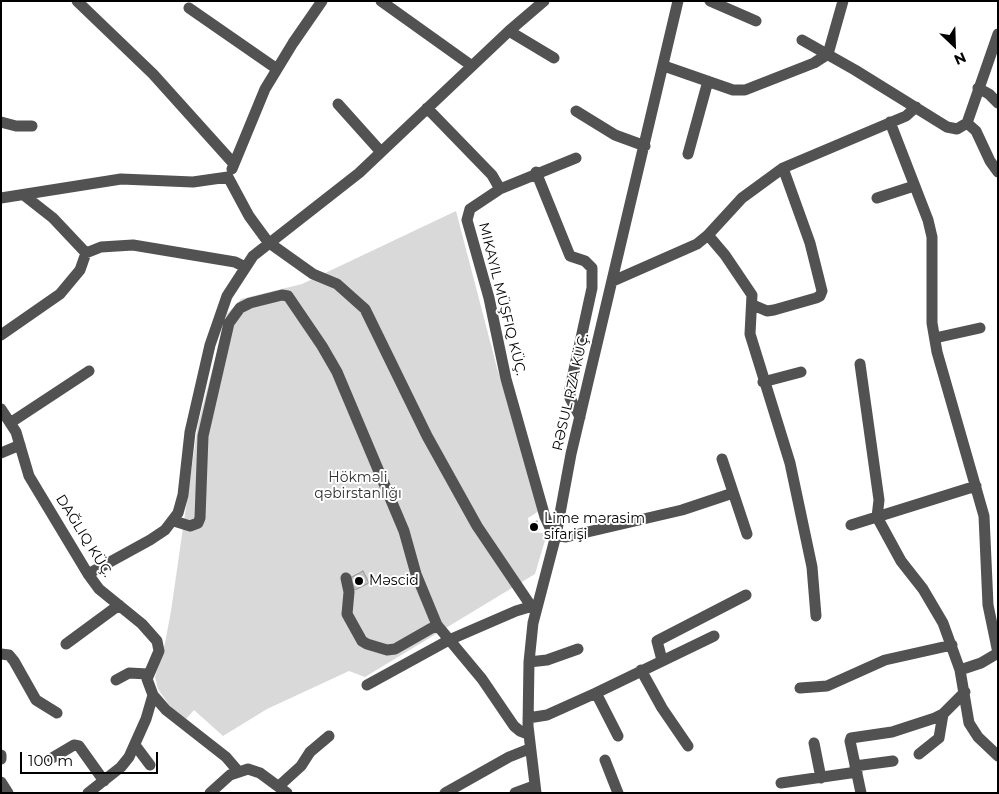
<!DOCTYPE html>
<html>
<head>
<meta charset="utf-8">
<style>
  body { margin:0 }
  #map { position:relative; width:999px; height:794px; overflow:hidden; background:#fff; font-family:Montserrat,sans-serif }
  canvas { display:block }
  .frame { position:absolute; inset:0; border:2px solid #000; pointer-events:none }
  .north { position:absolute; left:929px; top:20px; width:50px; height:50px; -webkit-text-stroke:4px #fff; paint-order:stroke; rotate:156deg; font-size:14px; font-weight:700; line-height:20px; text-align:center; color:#000 }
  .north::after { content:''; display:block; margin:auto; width:18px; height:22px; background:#000; clip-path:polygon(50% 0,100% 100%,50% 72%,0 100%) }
  .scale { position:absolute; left:20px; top:752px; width:138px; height:22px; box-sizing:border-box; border:2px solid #000; border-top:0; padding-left:6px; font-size:15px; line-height:18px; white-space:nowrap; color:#000; -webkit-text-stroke:4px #fff; paint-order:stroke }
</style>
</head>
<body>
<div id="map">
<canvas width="999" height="794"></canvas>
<div class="frame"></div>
<div class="north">N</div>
<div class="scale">100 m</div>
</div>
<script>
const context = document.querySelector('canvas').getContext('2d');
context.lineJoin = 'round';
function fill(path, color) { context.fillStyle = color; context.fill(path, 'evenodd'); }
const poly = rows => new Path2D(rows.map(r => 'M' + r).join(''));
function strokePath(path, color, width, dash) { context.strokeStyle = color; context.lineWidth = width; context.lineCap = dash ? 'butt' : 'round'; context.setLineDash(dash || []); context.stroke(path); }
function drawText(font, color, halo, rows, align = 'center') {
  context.font = font + ' Montserrat,sans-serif'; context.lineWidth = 4; context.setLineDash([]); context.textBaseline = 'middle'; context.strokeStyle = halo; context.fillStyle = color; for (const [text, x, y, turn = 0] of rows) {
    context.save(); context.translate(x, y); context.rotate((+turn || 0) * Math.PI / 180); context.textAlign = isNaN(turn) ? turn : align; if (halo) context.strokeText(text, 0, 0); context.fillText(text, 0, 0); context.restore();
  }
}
const green = poly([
  [456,211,497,368,539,511,528,518,530,532,544,533,546,537,535,574,365,677,349,671,267,709,223,736,194,710,186,719,172,709,158,689,155,677,165,643,171,611,198,424,227,314,241,299,302,284]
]);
const building = poly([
  [537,521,539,530,532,531,530,523,537,521],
  [363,571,369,583,355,590,350,578,363,571]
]);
const minor = poly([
  [77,1,153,74,234,164],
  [381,1,472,66],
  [710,1,756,21],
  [189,8,277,69],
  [509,31,554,58],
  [802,40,855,70,947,127,957,129,967,123,998,34],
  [664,66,733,90,745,90,814,63,828,54,843,1],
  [978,88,989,94,998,103],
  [338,104,381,152],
  [427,108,492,175,500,189,470,209,467,220,489,298,506,379,545,517,552,532,556,535,566,537,682,510,733,493],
  [576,111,615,135,645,146],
  [1,122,16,126,32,126],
  [890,122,928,220,932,237,932,323,937,352,984,516,988,605,998,653,981,663,960,670],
  [967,123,976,131,990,161,998,172],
  [688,154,708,81],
  [232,169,265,89,293,43,322,1],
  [536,172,570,256,585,261,592,268,592,288,570,388,570,398,580,417],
  [500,189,576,158],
  [25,196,53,218,86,253],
  [1,198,121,179,193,182,228,177,249,216,268,242,313,274,337,284,365,309,427,436,477,526,531,606],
  [877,198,914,186],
  [708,235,725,255,752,295,750,334,790,463,812,567,816,616],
  [613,281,697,244,708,235,742,198,783,168,906,116,916,107],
  [753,305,767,311,774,310,816,298,820,296,822,291,810,243,783,168],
  [1,335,60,294,80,270,86,253,101,247,133,245,235,262,245,267],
  [935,338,980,328],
  [860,364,879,500,877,517,901,561,923,589,943,623,960,670,969,723,978,737,998,756],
  [763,382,801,372],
  [1,409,16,432,29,476,88,574,99,589,142,624,157,641,159,651,147,679,153,695,166,710,226,757,238,771],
  [10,423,89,371],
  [1,453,20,445],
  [722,459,747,534],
  [174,521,190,526,198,523,200,518,203,436,229,323,240,308,250,303,282,295,288,296,322,346,337,372,404,531,416,574,437,625,482,679,514,726,520,731,528,734],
  [851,525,976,486],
  [88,574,150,540,165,530,178,513,183,495,190,432,210,345,227,296,253,256,359,173,509,31,544,1],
  [346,578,349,592,347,614,362,641,367,644,387,650,395,649,437,625],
  [66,644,119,605],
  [1,654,9,655,14,661,36,700,57,713],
  [662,660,657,641,746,595],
  [529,662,547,660,578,649],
  [641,670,662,708,688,746],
  [116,680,129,673,148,674],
  [367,685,449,640,516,611,536,605],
  [800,688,827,686,885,660,952,645],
  [596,693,618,736],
  [528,718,547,715,596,693,714,636],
  [814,743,821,778],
  [135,745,150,765],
  [919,754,939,738,943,714],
  [1,755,1,759],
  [52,758,74,745,79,746,104,781],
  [605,760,618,793],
  [855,766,893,761],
  [1,782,8,793],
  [781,783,857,772],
  [279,786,301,766,310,752,329,736],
  [88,793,121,767,129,757,146,719,153,695],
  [210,793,230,775,248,769,260,773,287,793],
  [445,793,509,757,529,749],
  [515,793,534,786],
  [536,793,528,726,529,662,533,623,556,535,571,454,678,1],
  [861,793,850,741,851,738,892,732,935,718,943,714,965,692]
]);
const markers = [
  [534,527,5,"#000"],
  [359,581,5,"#000"]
];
const streetNames = [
  ["MIKAYIL MÜŞFIQ KÜÇ.",502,299,76],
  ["RƏSUL RZA KÜÇ.",571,392,-77],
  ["DAĞLIQ KÜÇ.",84,536,58]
];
const parkNames = [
  ["Hökməli",358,478],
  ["qəbirstanlığı",358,494]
];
const poiNames = [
  ["Lime mərasim",544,519],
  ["sifarişi",544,535],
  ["Məscid",369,581]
];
fill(green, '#d9d9d9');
fill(building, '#c2c2c2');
strokePath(building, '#969696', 1);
strokePath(minor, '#525252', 11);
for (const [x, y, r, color] of markers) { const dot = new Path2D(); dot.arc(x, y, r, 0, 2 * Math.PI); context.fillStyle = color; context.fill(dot); strokePath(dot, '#fff', 2); }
drawText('14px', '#000', '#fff', streetNames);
drawText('14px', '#303030', '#fff', parkNames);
drawText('14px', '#000', '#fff', poiNames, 'left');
</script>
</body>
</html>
